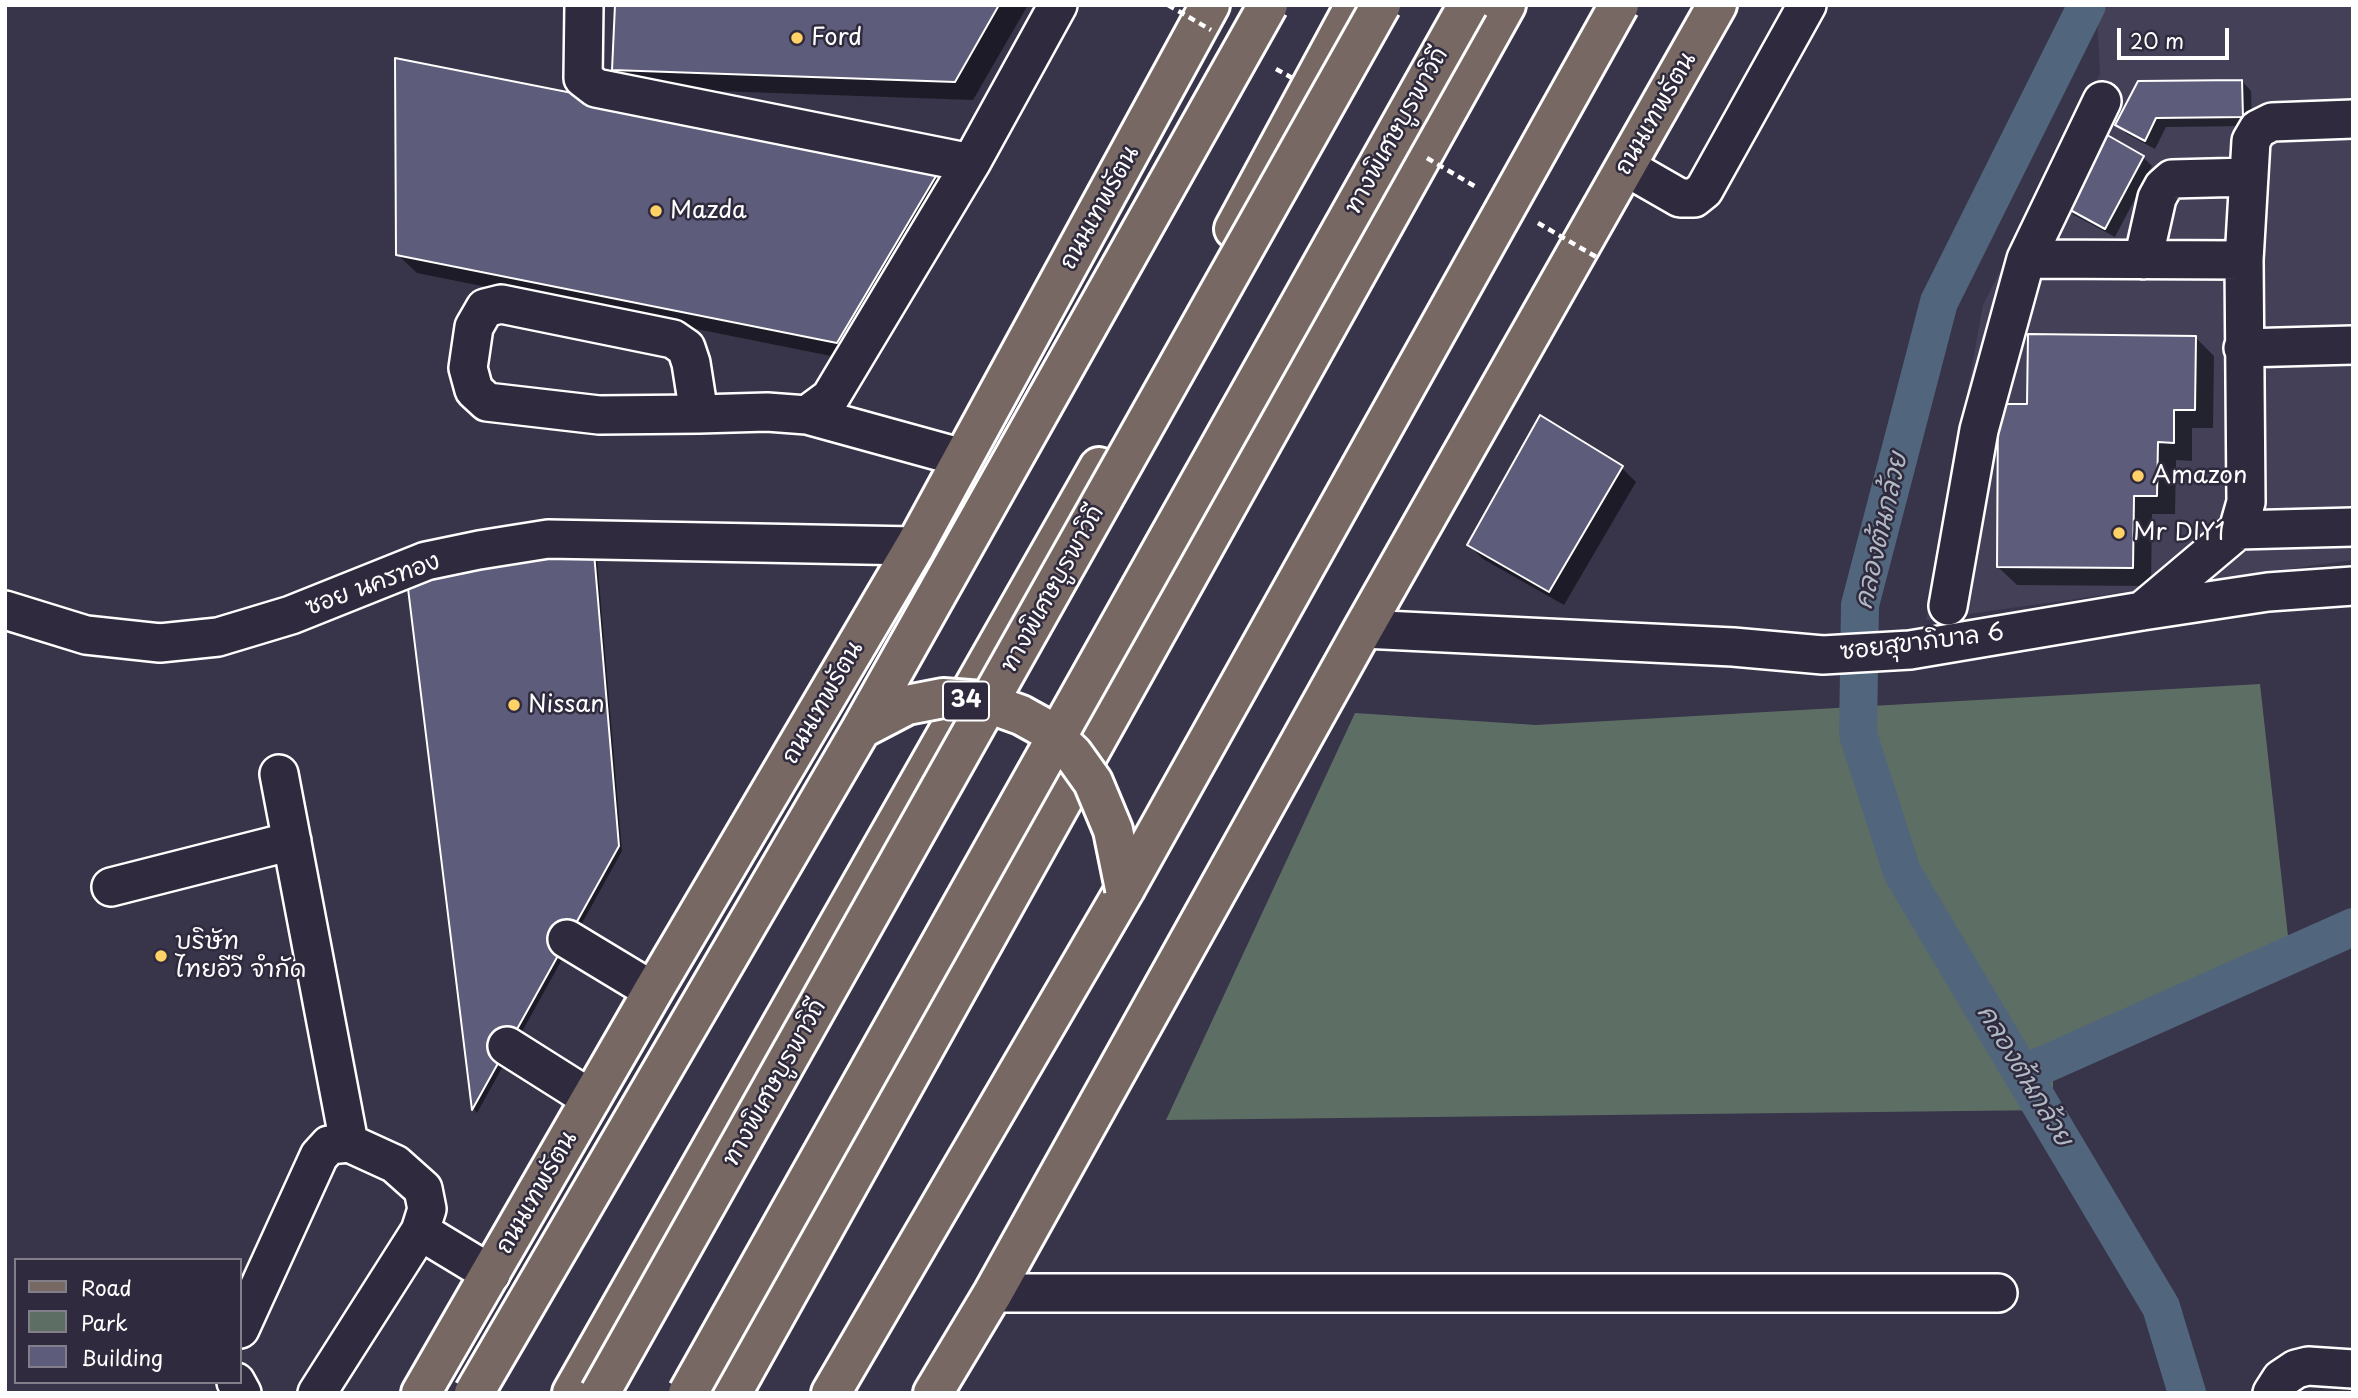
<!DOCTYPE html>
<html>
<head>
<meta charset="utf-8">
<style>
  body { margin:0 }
  #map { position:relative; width:2358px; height:1398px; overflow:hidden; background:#383449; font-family:"Playpen Sans",sans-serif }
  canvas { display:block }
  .frame { position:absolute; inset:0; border:7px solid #fff; pointer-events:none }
  .legend { position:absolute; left:14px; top:1258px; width:228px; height:126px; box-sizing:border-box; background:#2f2a3d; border:2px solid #827f8b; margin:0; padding:9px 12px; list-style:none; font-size:21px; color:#fff }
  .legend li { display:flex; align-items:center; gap:14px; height:35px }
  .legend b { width:35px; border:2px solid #827f8b }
  .scale { position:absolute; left:2117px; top:28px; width:112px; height:32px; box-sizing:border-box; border:4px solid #fff; border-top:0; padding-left:9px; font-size:21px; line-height:24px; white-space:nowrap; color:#fff; -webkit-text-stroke:5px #2f2a3d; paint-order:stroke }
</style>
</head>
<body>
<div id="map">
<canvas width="2358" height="1398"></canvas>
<div class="frame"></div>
<ul class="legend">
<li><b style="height:9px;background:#776864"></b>Road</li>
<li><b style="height:19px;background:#5d6e65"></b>Park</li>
<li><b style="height:19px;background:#5d5c7a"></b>Building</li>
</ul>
<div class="scale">20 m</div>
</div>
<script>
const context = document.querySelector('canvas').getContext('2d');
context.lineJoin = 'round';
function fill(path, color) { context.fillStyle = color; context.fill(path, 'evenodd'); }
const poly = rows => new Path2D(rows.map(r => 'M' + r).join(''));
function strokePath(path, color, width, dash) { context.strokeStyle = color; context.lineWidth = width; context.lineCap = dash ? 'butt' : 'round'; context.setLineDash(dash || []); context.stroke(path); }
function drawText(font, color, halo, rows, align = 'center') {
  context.font = font + ' "Playpen Sans","Playpen Sans Thai",sans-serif'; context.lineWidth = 5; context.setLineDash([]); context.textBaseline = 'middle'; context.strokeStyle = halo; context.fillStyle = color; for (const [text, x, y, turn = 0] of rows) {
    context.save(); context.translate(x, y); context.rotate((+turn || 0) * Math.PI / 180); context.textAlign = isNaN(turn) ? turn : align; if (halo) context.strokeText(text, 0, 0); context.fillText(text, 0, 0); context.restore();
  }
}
const built = poly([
  [2109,5,2353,5,2353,560,1926,620,1983,305,2100,74,2097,18]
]);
const green = poly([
  [2260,684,2290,954,2053,1067,2053,1110,1166,1120,1355,713,1536,725]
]);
const shadow = poly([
  [616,5,1028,5,973,100,632,88,614,70],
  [2242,81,2251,91,2252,126,2166,127,2155,149,2127,134,2118,125],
  [2143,157,2152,166,2115,237,2074,215,2065,206],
  [941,168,960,186,856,361,417,273,398,255],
  [2195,337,2214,356,2213,428,2192,428,2192,461,2176,460,2175,514,2152,514,2151,586,2017,585,1998,567,2029,406],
  [1622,468,1636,482,1564,605,1483,559,1469,545],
  [596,547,622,851,477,1113,474,1109,407,566]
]);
const canal = poly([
  [2087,5,1939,302,1860,605,1858,734,1902,872,2161,1307,2187,1393],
  [2023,1074,2353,927]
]);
const building = poly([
  [615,5,999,5,955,82,612,70,615,5],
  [395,58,942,166,837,343,396,255,395,58],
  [2242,80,2243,117,2156,118,2145,141,2115,125,2138,81,2242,80],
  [2102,132,2144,156,2105,229,2063,206,2102,132],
  [2028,334,2196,336,2195,410,2174,410,2174,443,2158,442,2157,496,2134,496,2133,568,1997,567,1998,404,2027,404,2028,334],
  [1540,415,1623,466,1549,592,1467,545,1540,415],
  [593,541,619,846,472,1110,405,564,593,541]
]);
const minor = poly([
  [584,5,583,78,596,88,971,163],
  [1626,167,1680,198,1694,198,1704,190,1807,5],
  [2026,259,2102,101],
  [2143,260,2157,198,2163,187,2172,179,2249,177],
  [2243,348,2353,345],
  [699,414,691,363,686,348,673,339,501,304,485,308,474,327,468,368,474,390,487,402,599,415,699,414,767,412,807,415,830,398,971,163,1058,5],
  [807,415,963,458],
  [2238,530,2353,527],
  [1948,606,1979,430,2026,259,2244,260],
  [5,610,86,635,160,643,218,637,291,615,426,561,479,550,548,539,915,546],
  [2142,611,2238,530,2246,502,2244,260,2251,141,2258,129,2272,122,2353,119],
  [1363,629,1733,647,1823,655,1910,650,2142,611,2268,592,2353,586],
  [279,774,349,1143],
  [111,887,292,841],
  [567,939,653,991],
  [507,1046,591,1099],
  [420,1231,491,1274],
  [993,1293,1998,1293],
  [240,1329,319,1156,329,1145,349,1143,395,1164,423,1189,427,1209,420,1231,317,1393],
  [236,1382,242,1393],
  [2272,1393,2281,1379,2296,1369,2308,1366,2353,1369]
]);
const major = poly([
  [421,1393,653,991,915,546,1210,5],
  [933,1393,993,1293,1363,629,1717,5]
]);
const highway = poly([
  [1234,229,1355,5],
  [572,1393,1099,467],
  [732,1393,1506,5],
  [831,1393,1125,889]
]);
const pathBridge = poly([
  [1168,5,1211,30],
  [1276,69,1296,80],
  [1427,158,1476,187],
  [1538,223,1598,258]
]);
const highwayBridge = poly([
  [861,729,1268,5],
  [1125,889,1619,5],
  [474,1393,861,729,907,705,943,698,982,701,1021,715,1048,730,1073,754,1093,782,1113,830,1125,889],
  [600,1393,1381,5],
  [688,1393,1468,5]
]);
const markers = [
  [797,38,7,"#ffd166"],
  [656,211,7,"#ffd166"],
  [2138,476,7,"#ffd166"],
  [2119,533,7,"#ffd166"],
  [514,705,7,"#ffd166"],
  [161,956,7,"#ffd166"]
];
const shields = [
  [966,701,46]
];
const shieldNames = [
  ["34",966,701]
];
const poiNames = [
  ["Ford",811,38],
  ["Mazda",670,211],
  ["Amazon",2152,476],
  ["Mr DIY1",2133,533],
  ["Nissan",528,705],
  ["บริษัท",175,942],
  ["ไทยอีวี จำกัด",175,970]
];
const streetNames = [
  ["ถนนเทพรัตน",1656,114,-60],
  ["ทางพิเศษบูรพาวิถี",1397,131,-61],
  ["ถนนเทพรัตน",1100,208,-61],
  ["ซอย นครทอง",373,585,-20],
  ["ทางพิเศษบูรพาวิถี",1053,589,-61],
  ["ซอยสุขาภิบาล 6",1922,643,-7],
  ["ถนนเทพรัตน",823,703,-60],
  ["ทางพิเศษบูรพาวิถี",775,1083,-61],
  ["ถนนเทพรัตน",537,1193,-60]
];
const waterNames = [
  ["คลองต้นกล้วย",1882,531,-77],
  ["คลองต้นกล้วย",2024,1076,59]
];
fill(built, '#434058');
fill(green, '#5d6e65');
fill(shadow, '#0007');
strokePath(canal, '#51667c', 38);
fill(building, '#5d5c7a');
strokePath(building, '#fff', 2);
strokePath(minor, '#fff', 42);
strokePath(major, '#fff', 44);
strokePath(highway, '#fff', 44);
strokePath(minor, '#2f2a3d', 37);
strokePath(major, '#776864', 38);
strokePath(highway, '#776864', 38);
strokePath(highwayBridge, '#fff', 44, []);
strokePath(pathBridge, '#fff', 4.5, [7, 5]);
strokePath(highwayBridge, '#776864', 38);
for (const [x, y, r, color] of markers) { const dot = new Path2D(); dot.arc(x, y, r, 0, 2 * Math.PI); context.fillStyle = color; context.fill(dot); strokePath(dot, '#2f2a3d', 2.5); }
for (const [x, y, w] of shields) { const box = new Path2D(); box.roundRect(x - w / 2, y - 19.5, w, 39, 5); context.fillStyle = '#2f2a3d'; context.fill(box); strokePath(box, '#fff', 2); }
drawText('bold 23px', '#fff', null, shieldNames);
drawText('24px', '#fff', '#2f2a3d', poiNames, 'left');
drawText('24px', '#fff', '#2f2a3d', streetNames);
drawText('italic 26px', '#b1bac4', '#2f2a3d', waterNames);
</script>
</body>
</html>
